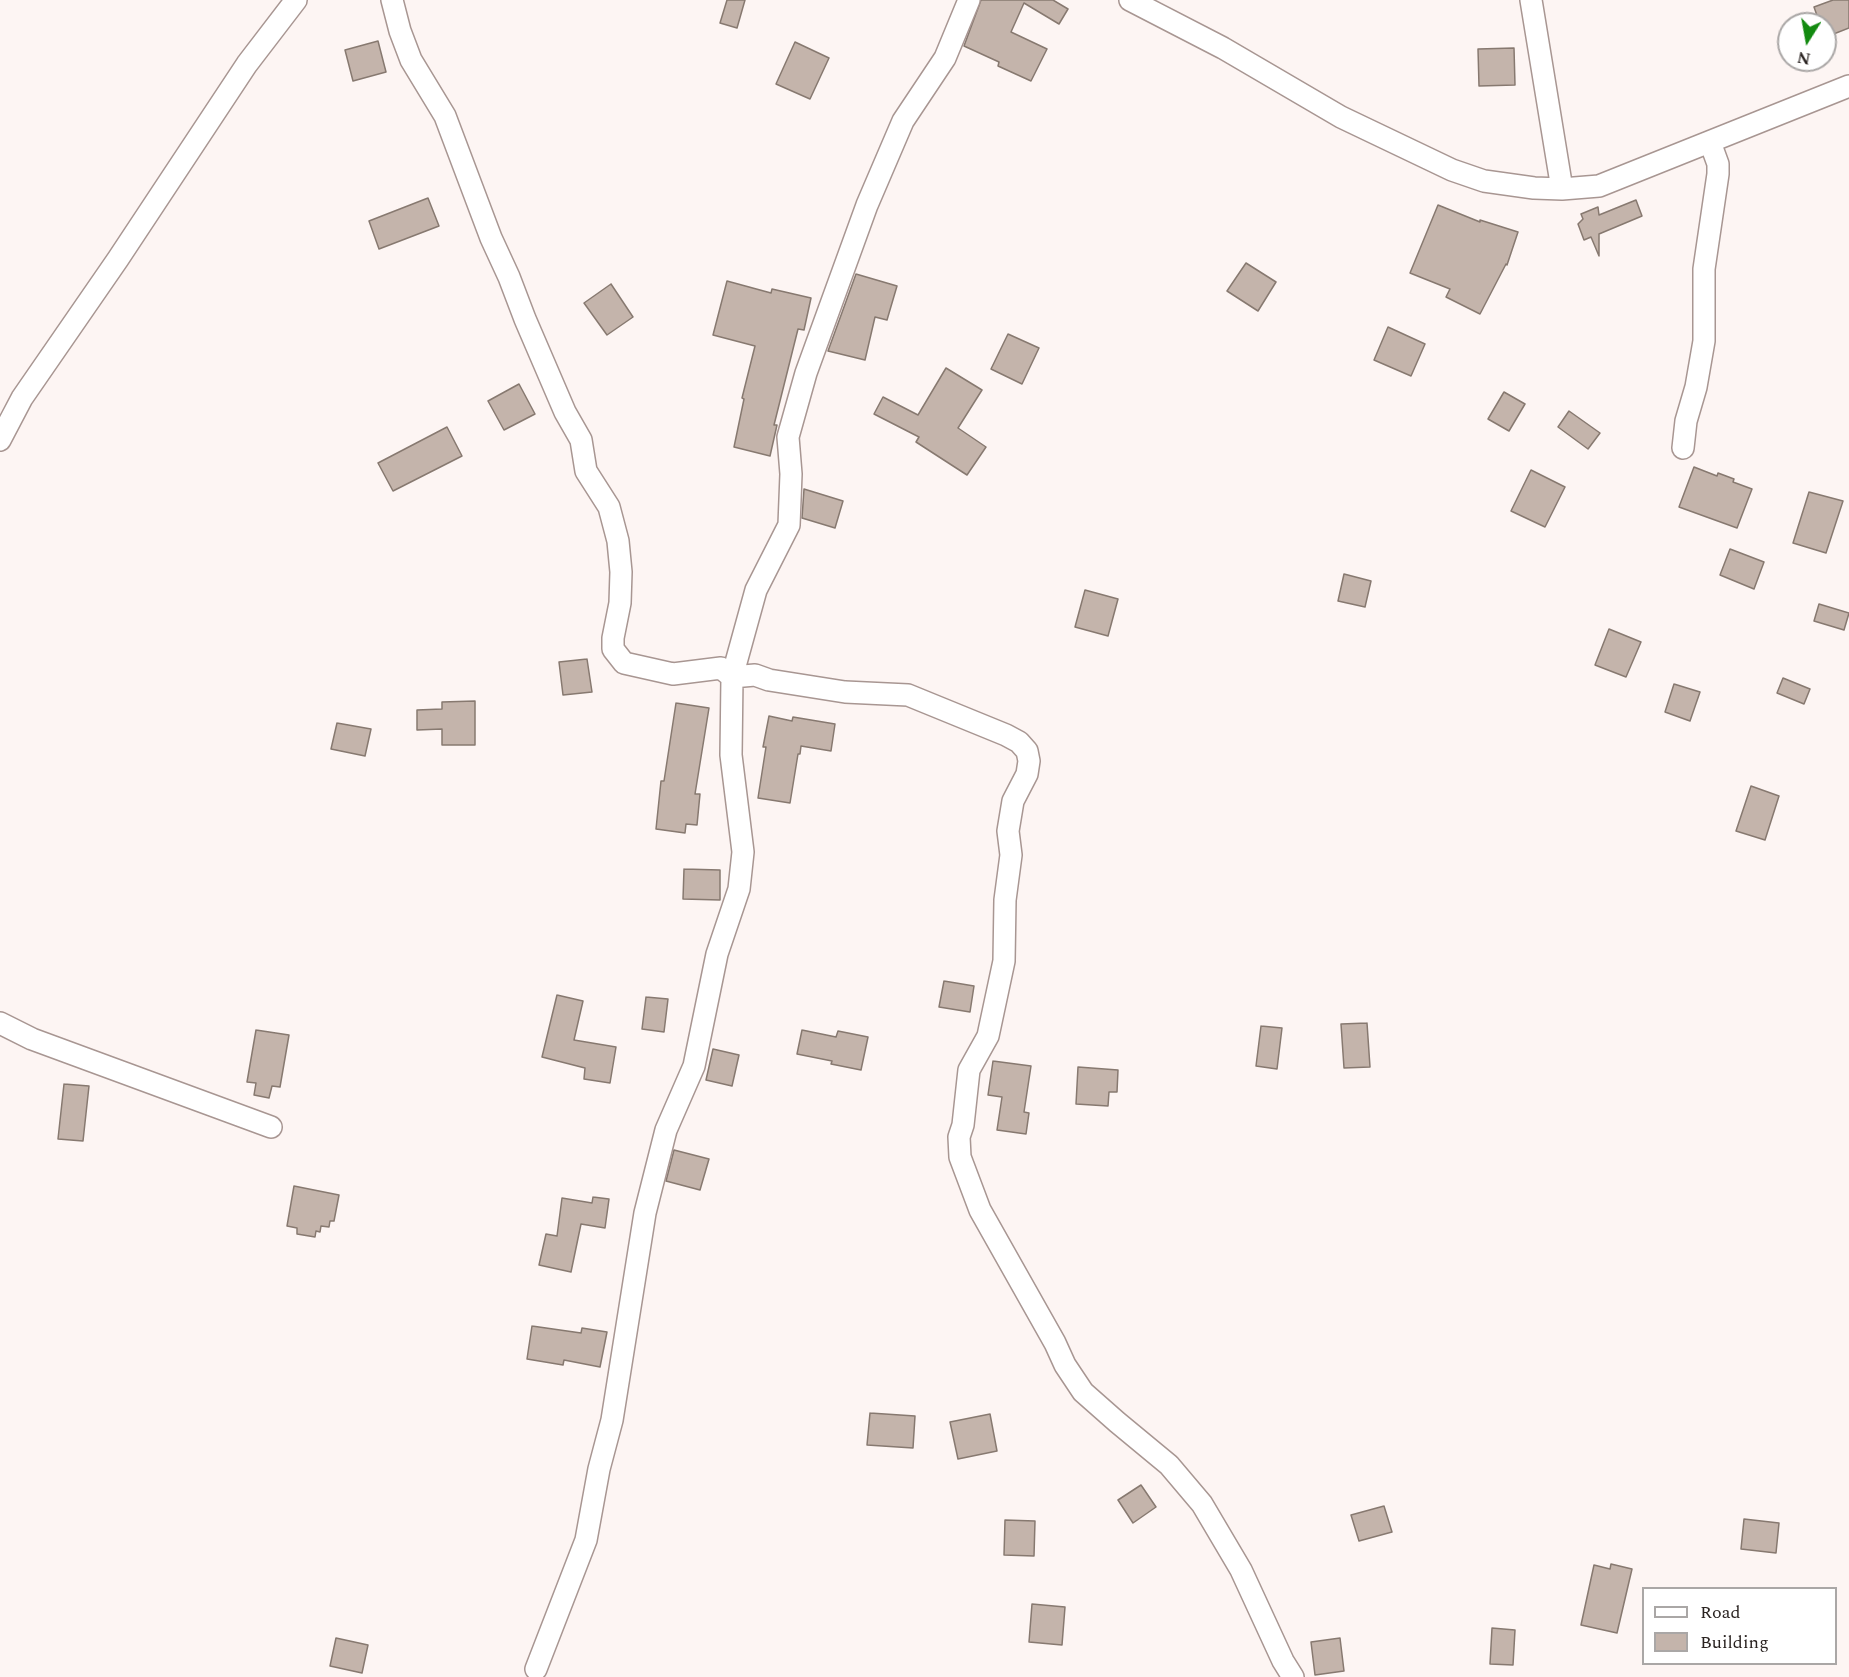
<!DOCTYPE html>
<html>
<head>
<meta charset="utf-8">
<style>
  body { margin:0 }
  #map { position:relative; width:1849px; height:1677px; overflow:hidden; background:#fdf5f3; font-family:Spectral,serif }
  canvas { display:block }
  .legend { position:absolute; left:1642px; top:1587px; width:195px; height:78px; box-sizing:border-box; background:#fff; border:2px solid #aaa7a6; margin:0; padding:8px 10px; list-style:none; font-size:18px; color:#2a2321 }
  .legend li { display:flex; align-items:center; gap:12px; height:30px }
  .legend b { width:30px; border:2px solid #aaa7a6 }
  .north { position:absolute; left:1777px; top:12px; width:60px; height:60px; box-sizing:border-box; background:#fff; border:2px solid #aaa7a6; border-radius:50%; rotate:191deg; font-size:16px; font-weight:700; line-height:24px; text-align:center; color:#2a2321 }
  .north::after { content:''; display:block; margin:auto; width:21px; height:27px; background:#138a10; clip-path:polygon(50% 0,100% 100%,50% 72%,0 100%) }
</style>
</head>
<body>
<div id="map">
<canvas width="1849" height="1677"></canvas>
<ul class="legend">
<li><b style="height:8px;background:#fff"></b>Road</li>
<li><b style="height:16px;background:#c4b4ab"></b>Building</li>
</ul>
<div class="north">N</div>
</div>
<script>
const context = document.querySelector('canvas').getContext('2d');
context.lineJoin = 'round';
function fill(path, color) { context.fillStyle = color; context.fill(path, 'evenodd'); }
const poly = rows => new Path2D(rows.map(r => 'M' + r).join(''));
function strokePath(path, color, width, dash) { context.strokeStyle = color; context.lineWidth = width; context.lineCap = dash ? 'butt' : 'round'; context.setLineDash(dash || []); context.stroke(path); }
const building = poly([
  [727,0,745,0,737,28,720,23,727,0],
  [981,0,1053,0,1068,9,1059,24,1024,3,1011,32,1047,49,1031,81,998,66,999,62,964,46,981,0],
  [1833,0,1849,0,1849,28,1826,37,1825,24,1820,24,1814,7,1833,0],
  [378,41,386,72,353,81,345,50,378,41],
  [795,42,829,58,810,99,776,84,795,42],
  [1514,48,1515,85,1479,86,1478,49,1514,48],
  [428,198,439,226,379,249,369,221,428,198],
  [1636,200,1642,216,1599,234,1599,256,1591,237,1584,240,1578,224,1583,219,1581,214,1598,207,1599,215,1636,200],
  [1438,205,1480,222,1480,220,1518,232,1507,265,1506,264,1480,314,1446,297,1450,289,1410,273,1438,205],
  [1246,263,1276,282,1258,311,1227,291,1246,263],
  [856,274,897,286,887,320,875,317,865,360,828,351,856,274],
  [727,281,771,293,772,289,811,298,804,330,798,329,774,425,777,425,770,456,734,447,744,399,742,398,755,346,713,335,727,281],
  [611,284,633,317,607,335,584,303,611,284],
  [1388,327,1425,344,1411,376,1374,360,1388,327],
  [1008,334,1039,348,1022,384,991,369,1008,334],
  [946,368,982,390,958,428,986,447,967,475,916,442,919,437,874,414,883,397,918,415,946,368],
  [519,384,535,414,504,430,488,401,519,384],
  [1504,392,1525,404,1509,431,1488,419,1504,392],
  [1569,411,1600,433,1588,449,1558,427,1569,411],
  [447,427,462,456,393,491,378,463,447,427],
  [1694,467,1717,476,1718,473,1734,479,1733,482,1752,489,1737,528,1679,507,1694,467],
  [1531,470,1565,487,1545,527,1511,511,1531,470],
  [804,489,843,501,835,528,802,518,804,489],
  [1809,492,1843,501,1826,553,1793,543,1809,492],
  [1730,549,1764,562,1754,589,1720,575,1730,549],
  [1344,574,1371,581,1365,607,1338,601,1344,574],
  [1085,590,1118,599,1108,636,1075,627,1085,590],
  [1819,604,1849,613,1844,630,1814,621,1819,604],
  [1609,629,1641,642,1626,677,1595,665,1609,629],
  [587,659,592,692,563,695,559,662,587,659],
  [1783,678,1810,689,1804,704,1777,693,1783,678],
  [1674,684,1700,692,1690,721,1665,712,1674,684],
  [475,701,475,745,442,745,442,729,417,730,417,710,442,709,442,702,475,701],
  [676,703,709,708,695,794,700,794,697,825,686,824,685,833,656,829,661,781,664,781,676,703],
  [769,716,792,721,793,717,835,724,831,751,801,746,800,754,798,754,790,803,758,798,766,747,763,747,769,716],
  [337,723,371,729,365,756,331,749,337,723],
  [1751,786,1779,796,1765,840,1736,831,1751,786],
  [684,869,720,870,720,900,683,899,684,869],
  [944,981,974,986,970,1012,939,1007,944,981],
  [557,995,583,1001,574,1040,616,1047,610,1083,584,1079,585,1068,542,1057,557,995],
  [646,997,668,999,664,1032,642,1029,646,997],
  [1367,1023,1370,1067,1344,1068,1341,1024,1367,1023],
  [1261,1026,1282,1028,1277,1069,1256,1066,1261,1026],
  [256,1030,289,1035,280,1087,272,1086,269,1098,254,1095,256,1083,247,1082,256,1030],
  [802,1030,836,1037,838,1031,868,1037,861,1070,831,1064,832,1061,797,1054,802,1030],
  [713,1049,739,1055,732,1086,706,1080,713,1049],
  [993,1061,1031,1066,1024,1112,1029,1113,1026,1134,997,1130,1002,1097,988,1095,993,1061],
  [1078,1067,1118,1070,1117,1092,1109,1092,1108,1106,1076,1104,1078,1067],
  [64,1084,89,1086,83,1141,58,1139,64,1084],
  [674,1150,709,1159,700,1190,666,1181,674,1150],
  [294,1186,339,1195,334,1221,330,1221,329,1227,321,1226,320,1232,316,1231,315,1237,297,1234,297,1228,287,1226,294,1186],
  [593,1197,609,1199,605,1228,581,1224,571,1272,539,1265,546,1234,557,1236,562,1198,592,1203,593,1197],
  [532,1326,581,1333,582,1328,607,1332,600,1367,564,1360,563,1365,527,1359,532,1326],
  [870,1413,915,1416,913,1448,867,1445,870,1413],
  [990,1414,997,1451,958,1459,950,1422,990,1414],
  [1141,1485,1156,1507,1133,1523,1118,1500,1141,1485],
  [1384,1506,1392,1532,1359,1541,1351,1515,1384,1506],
  [1744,1519,1779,1523,1776,1553,1741,1549,1744,1519],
  [1005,1520,1035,1521,1034,1556,1004,1555,1005,1520],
  [1611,1564,1632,1569,1617,1633,1581,1625,1594,1565,1610,1569,1611,1564],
  [1032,1604,1065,1607,1062,1645,1029,1642,1032,1604],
  [1492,1628,1515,1630,1513,1665,1490,1664,1492,1628],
  [336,1638,368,1645,362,1673,330,1666,336,1638],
  [1340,1638,1344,1671,1315,1675,1311,1642,1340,1638]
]);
const minor = poly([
  [392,0,400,31,411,60,445,116,491,238,509,277,525,319,565,412,581,440,586,471,609,507,618,541,621,572,620,603,613,638,613,649,624,663,673,674,721,668,732,677,755,675,769,680,845,692,908,695,1006,735,1019,742,1027,751,1029,761,1027,774,1013,801,1008,831,1011,855,1005,900,1004,961,988,1036,969,1070,963,1125,959,1137,960,1157,980,1210,1055,1343,1065,1365,1083,1392,1117,1422,1169,1465,1202,1504,1241,1570,1283,1661,1293,1677],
  [1130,0,1223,48,1341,117,1452,170,1484,181,1534,188,1562,189,1599,186,1849,86],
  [1531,0,1562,189],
  [0,440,22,398,118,259,247,64,296,0],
  [1683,448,1686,421,1696,387,1704,341,1704,269,1718,174,1718,164,1710,142],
  [0,1023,32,1039,271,1127],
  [536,1669,586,1540,599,1469,612,1420,645,1213,666,1130,694,1066,717,954,739,889,743,852,731,755,732,677,756,590,789,525,791,474,788,437,806,373,867,205,903,121,945,58,969,0]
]);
fill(building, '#c4b4ab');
strokePath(building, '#877970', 1.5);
strokePath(minor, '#a89692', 24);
strokePath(minor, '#fff', 21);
</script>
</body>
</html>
